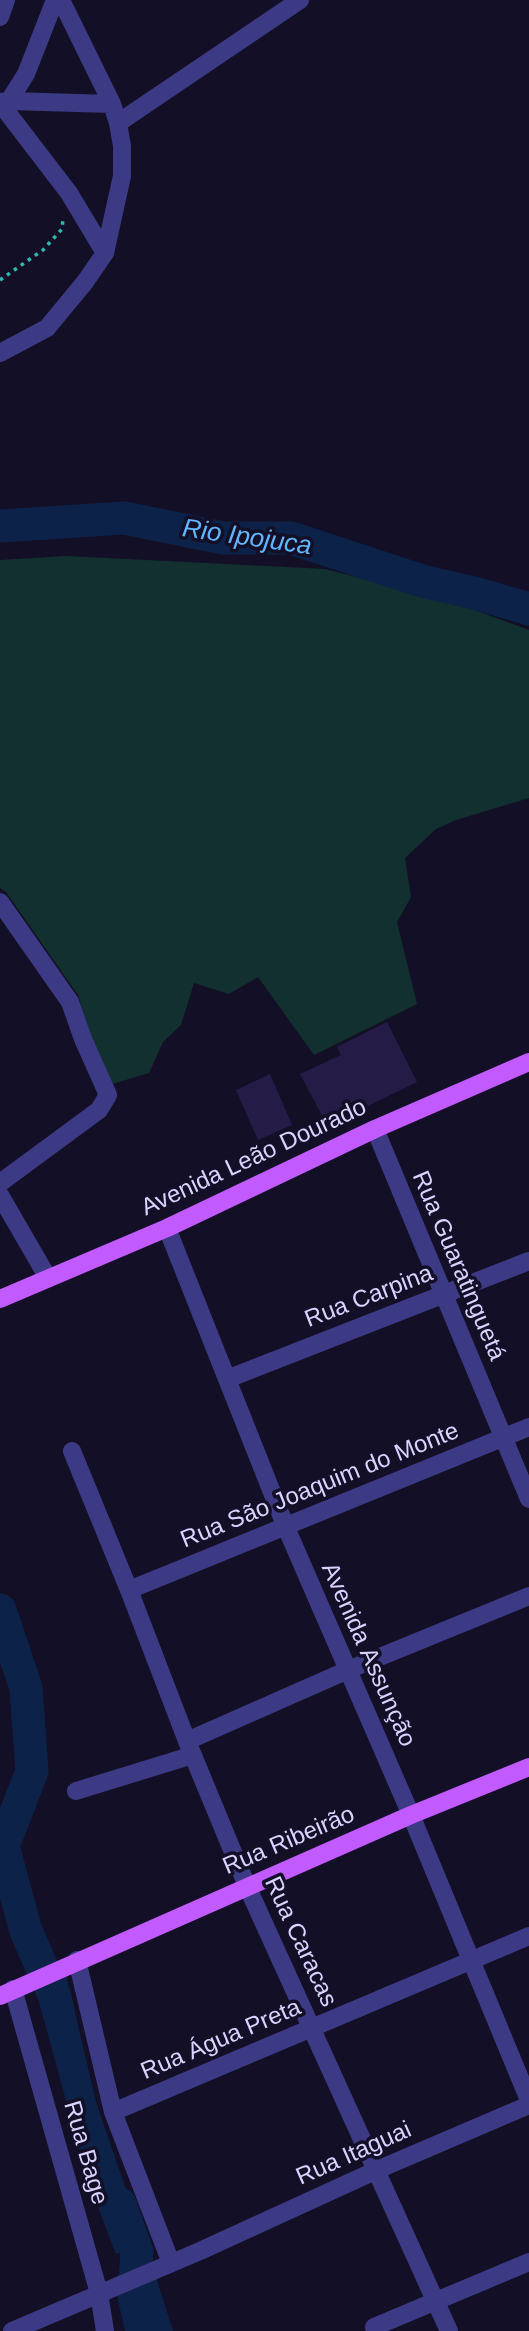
<!DOCTYPE html>
<html>
<head>
<meta charset="utf-8">
<style>
  body { margin:0 }
  canvas { display:block; background:#130f26 }
</style>
</head>
<body>
<canvas width="529" height="2331"></canvas>
<script>
const context = document.querySelector('canvas').getContext('2d');
context.lineJoin = 'round';
function fill(path, color) { context.fillStyle = color; context.fill(path, 'evenodd'); }
const poly = rows => new Path2D(rows.map(r => 'M' + r).join(''));
function strokePath(path, color, width, dash) { context.strokeStyle = color; context.lineWidth = width; context.lineCap = dash ? 'butt' : 'round'; context.setLineDash(dash || []); context.stroke(path); }
function drawText(font, color, halo, rows, align = 'center') {
  context.font = font + ' Arial,sans-serif'; context.lineWidth = 7; context.setLineDash([]); context.textBaseline = 'middle'; context.strokeStyle = halo; context.fillStyle = color; for (const [text, x, y, turn = 0] of rows) {
    context.save(); context.translate(x, y); context.rotate((+turn || 0) * Math.PI / 180); context.textAlign = isNaN(turn) ? turn : align; if (halo) context.strokeText(text, 0, 0); context.fillText(text, 0, 0); context.restore();
  }
}
const green = poly([
  [66,556,325,569,450,601,529,630,529,798,456,820,436,829,405,858,411,897,397,922,417,1004,314,1055,258,977,229,994,194,983,181,1025,163,1042,149,1073,112,1084,96,1054,78,995,6,892,0,888,0,560]
]);
const water = poly([
  [66,1974,96,2102,144,2242,116,2254,88,2181,35,1987],
  [155,2274,173,2331,142,2331,125,2285]
]);
const river = poly([
  [0,526,124,518,223,538,291,538,422,581,478,594,529,609],
  [0,1610,26,1688,32,1771,3,1846,26,1931,55,1997,58,2010],
  [120,2204,137,2252,134,2296,142,2331]
]);
const building = poly([
  [387,1022,417,1082,366,1107,326,1123,300,1074,341,1055,337,1047],
  [270,1074,292,1125,258,1140,236,1090]
]);
const path = poly([
  [0,280,43,250,62,229,63,219]
]);
const minor = poly([
  [0,17,6,0],
  [9,101,112,104],
  [0,102,9,101,26,74,55,0],
  [0,103,69,193,105,253],
  [118,123,300,0],
  [0,353,47,328,85,282,105,253,122,176,122,146,118,123,112,104,61,0],
  [0,902,70,1002,83,1039,108,1095,99,1110,0,1183],
  [375,1129,529,1499],
  [0,1195,48,1278],
  [167,1228,285,1525,411,1815,529,2100],
  [227,1379,529,1261],
  [72,1451,129,1590,187,1741,247,1886,449,2331],
  [129,1590,529,1427],
  [187,1741,348,1670,529,1596],
  [76,1791,193,1755],
  [77,1960,113,2112,171,2263],
  [13,1989,99,2293,105,2331],
  [113,2112,529,1936],
  [374,2327,529,2262],
  [12,2331,200,2251,377,2170,529,2105]
]);
const major = poly([
  [0,1299,167,1228,375,1129,529,1062],
  [0,1996,411,1815,529,1767]
]);
const streetNames = [
  ["Avenida Leão Dourado",254,1158,-25],
  ["Rua Guaratinguetá",458,1266,67],
  ["Rua Carpina",369,1297,-21],
  ["Rua São Joaquim do Monte",320,1486,-22],
  ["Avenida Assunção",368,1655,66],
  ["Rua Ribeirão",289,1841,-23],
  ["Rua Caracas",300,1942,65],
  ["Rua Água Preta",221,2040,-23],
  ["Rua Bage",85,2153,74],
  ["Rua Itaguai",354,2154,-24]
];
const waterNames = [
  ["Rio Ipojuca",247,538,8]
];
fill(green, '#12302f');
fill(water, '#0c2248');
strokePath(river, '#0c2248', 33);
fill(building, '#241b47');
strokePath(path, '#2fb8b0', 3.5, [3.5, 5]);
strokePath(minor, '#3d3a85', 18);
strokePath(major, '#c25bff', 18);
drawText('24px', '#d9d4ff', '#130f26', streetNames);
drawText('italic 26px', '#62b6ff', '#130f26', waterNames);
</script>
</body>
</html>
